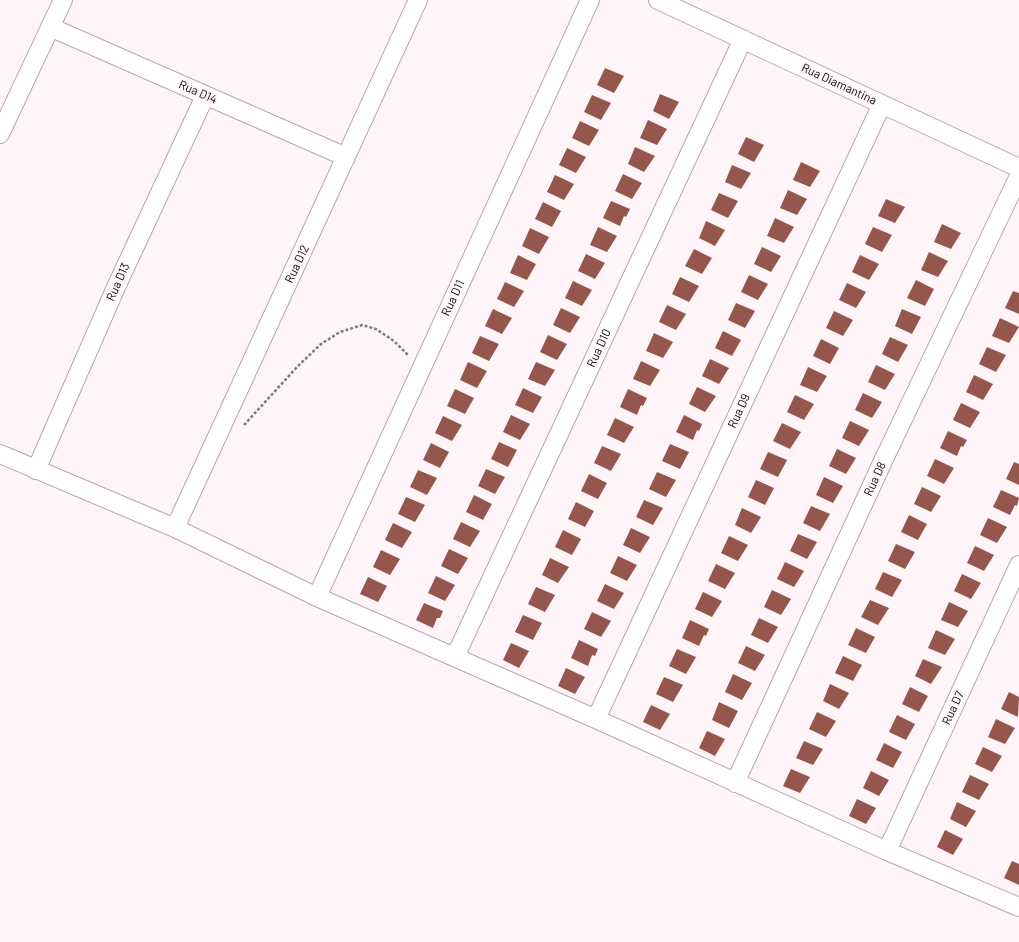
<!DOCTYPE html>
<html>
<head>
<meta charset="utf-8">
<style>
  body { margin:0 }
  canvas { display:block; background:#fff4f8 }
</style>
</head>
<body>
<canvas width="1019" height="942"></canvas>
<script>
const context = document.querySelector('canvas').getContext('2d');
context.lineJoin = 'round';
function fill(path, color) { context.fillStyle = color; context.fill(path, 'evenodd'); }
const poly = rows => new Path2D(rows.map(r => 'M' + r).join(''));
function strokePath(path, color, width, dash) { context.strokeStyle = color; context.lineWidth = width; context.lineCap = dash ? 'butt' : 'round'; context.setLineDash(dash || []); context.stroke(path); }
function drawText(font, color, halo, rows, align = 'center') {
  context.font = font + ' Barlow,sans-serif'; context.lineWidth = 4; context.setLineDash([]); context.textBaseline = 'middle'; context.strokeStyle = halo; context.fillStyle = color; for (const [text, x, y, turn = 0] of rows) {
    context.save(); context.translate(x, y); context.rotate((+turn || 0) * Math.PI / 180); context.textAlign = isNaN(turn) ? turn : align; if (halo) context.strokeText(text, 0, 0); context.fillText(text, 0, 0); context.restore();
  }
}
const building = poly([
  [605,68,624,76,614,93,597,85],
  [660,94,679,102,669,119,653,111],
  [592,95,611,103,601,120,584,112],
  [648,120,667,129,657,145,640,138],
  [580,121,599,130,589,146,572,138],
  [746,137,764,145,754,162,738,154],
  [635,147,655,156,644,172,628,164],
  [567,148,586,157,576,173,559,165],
  [801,162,820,171,810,187,793,180],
  [732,165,751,173,741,189,725,182],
  [623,174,642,183,632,199,615,191],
  [555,175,574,184,564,200,547,192],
  [788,190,807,199,797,215,780,208],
  [719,193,738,201,728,218,711,210],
  [886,199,905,207,895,223,878,216],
  [611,201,630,209,626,217,624,216,620,226,603,218],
  [543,202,561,211,552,227,535,219],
  [775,218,794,227,784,243,767,236],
  [706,221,725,230,715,246,699,238],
  [942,224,961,233,951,249,934,242],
  [598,227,617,236,607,252,590,245],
  [873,227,892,235,882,252,865,244],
  [530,228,549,237,539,254,522,246],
  [762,247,781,256,771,272,754,264],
  [694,249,712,258,702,274,685,266],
  [929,252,948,261,938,277,921,270],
  [586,254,605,263,595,279,578,271],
  [518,255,536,264,527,280,510,273],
  [860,255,879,264,869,280,852,272],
  [749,275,768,284,758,300,741,292],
  [680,277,699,286,689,302,672,294],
  [916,280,934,289,925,306,907,298],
  [573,281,592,290,582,306,565,298],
  [505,282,524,291,514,307,497,299],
  [847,283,866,292,856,308,839,300],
  [1013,291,1019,293,1019,314,1005,308],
  [736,303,755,311,745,328,728,320],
  [667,305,686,314,676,330,659,322],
  [561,308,580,317,570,333,553,325],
  [493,309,512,318,502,334,485,326],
  [902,309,921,317,912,334,895,326],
  [834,311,853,320,843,336,826,328],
  [1000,318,1019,327,1009,343,992,336],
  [723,331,741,340,732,356,715,348],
  [654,333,673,342,663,358,646,351],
  [548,335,567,344,557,360,540,352],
  [480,336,499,344,489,361,472,353],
  [890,337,908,345,898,362,882,354],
  [821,339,839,348,830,364,813,356],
  [987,347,1006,355,996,372,979,364],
  [710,359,729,368,719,384,702,376],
  [641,361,660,370,650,386,633,379],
  [468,362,487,371,477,388,460,380],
  [536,362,555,370,545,386,528,379],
  [876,365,895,374,885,390,868,382],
  [808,367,827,376,817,392,800,385],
  [974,375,993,384,983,400,966,392],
  [697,387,716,396,705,412,689,404],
  [523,388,542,397,533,413,515,405],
  [455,389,474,398,465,414,447,406],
  [628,389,647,398,643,406,641,405,637,415,620,407],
  [863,393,882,402,872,418,855,410],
  [795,395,814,404,804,420,787,412],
  [961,403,980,412,970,428,953,420],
  [511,415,530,424,520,440,503,432],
  [684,415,702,424,699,431,697,430,693,440,676,432],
  [443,416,462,425,452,441,435,433],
  [615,418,634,427,624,443,607,435],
  [850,421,869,430,859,446,842,438],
  [782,423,801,432,790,449,773,441],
  [948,431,967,440,963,447,961,446,957,456,940,448],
  [499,442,517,450,508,467,491,459],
  [431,443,449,452,440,468,423,460],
  [670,444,689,452,680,469,662,461],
  [602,446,621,454,611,471,594,463],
  [837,449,856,458,846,474,829,466],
  [768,452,787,460,778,477,760,469],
  [935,459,954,468,944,484,927,476],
  [1014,462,1019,464,1019,485,1006,479],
  [486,469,505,477,495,494,478,486],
  [418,470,437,478,427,495,410,487],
  [657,472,676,480,666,497,649,489],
  [589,474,607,483,598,499,581,491],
  [824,477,843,486,833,503,816,495],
  [756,480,774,488,765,505,748,497],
  [922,487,941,496,931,512,914,504],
  [1001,490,1019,498,1017,506,1015,505,1010,515,993,507],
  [474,495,492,504,483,520,466,512],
  [406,497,425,505,415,522,398,514],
  [644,500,663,508,653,525,636,517],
  [576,502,594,511,585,527,568,519],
  [811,506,830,514,820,531,803,523],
  [742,508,761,517,751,533,735,525],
  [909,515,927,524,918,540,901,532],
  [988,518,1007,527,997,543,980,535],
  [461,522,480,531,470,547,453,539],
  [393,523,412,532,402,548,385,540],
  [631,528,650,537,640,553,623,545],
  [563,530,581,539,572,555,555,547],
  [798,534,817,542,807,559,790,551],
  [729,536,748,545,738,561,721,553],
  [896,544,915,552,905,569,888,561],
  [975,546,994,555,984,571,967,563],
  [449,549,468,558,458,574,441,566],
  [381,550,400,559,390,575,373,567],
  [618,556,637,565,627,581,610,573],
  [550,558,569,567,558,583,542,575],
  [785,562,804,571,794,587,777,579],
  [716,564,735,573,725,589,708,581],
  [883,572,902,580,892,597,875,589],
  [962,574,981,583,971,599,954,591],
  [436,576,455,585,445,601,428,593],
  [368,577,387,586,378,602,360,594],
  [605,584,624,593,614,609,597,601],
  [536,587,555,595,545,612,528,604],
  [772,590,791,599,781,615,764,607],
  [703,592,722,601,712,617,695,609],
  [870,600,889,608,878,625,861,617],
  [949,602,968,611,958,627,941,620],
  [424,603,443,611,440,618,437,618,433,628,416,620],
  [592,612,611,621,601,637,584,629],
  [523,615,542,623,533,640,515,632],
  [759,618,778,627,768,643,751,635],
  [690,620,709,629,706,636,704,635,699,646,682,638],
  [856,628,875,637,866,653,848,645],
  [936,630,955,639,945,655,928,648],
  [579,640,598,649,595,656,592,655,588,666,571,658],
  [511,643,529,651,519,668,503,660],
  [746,646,765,655,755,671,738,663],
  [677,649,696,657,686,674,669,666],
  [843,656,862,665,853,681,835,673],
  [923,659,942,667,931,684,915,676],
  [566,668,585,677,575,694,558,686],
  [733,674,752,683,742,700,725,692],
  [664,677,683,685,673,702,656,694],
  [830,684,849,693,839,709,823,701],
  [910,687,928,696,919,712,902,704],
  [1009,692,1019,697,1018,717,1001,709],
  [719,702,738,711,729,728,712,720],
  [651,705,670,714,660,730,643,722],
  [817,712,836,721,826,737,809,729],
  [897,715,915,724,906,740,889,732],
  [996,719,1015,728,1005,744,988,737],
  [707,731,725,739,715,756,699,748],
  [804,741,823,749,813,765,796,758],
  [884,743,902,752,893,768,876,760],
  [983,747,1002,756,992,772,975,764],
  [791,769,810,777,800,793,783,786],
  [871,771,889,780,879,796,863,788],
  [970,775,989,784,979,800,962,792],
  [857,799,876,808,866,824,849,816],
  [957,802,976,811,966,827,950,819],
  [945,830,963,839,953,855,937,847],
  [1012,861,1019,864,1019,885,1004,878]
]);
const path = poly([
  [244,425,298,366,321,344,340,332,362,325,376,329,394,341,408,355]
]);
const street = poly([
  [658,0,1019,168],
  [50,27,346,157],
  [0,134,63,0],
  [0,454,175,528,317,597,596,719,887,851,1019,907],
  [36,470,117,285,205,96],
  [175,528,418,0],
  [317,597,590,0],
  [455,657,743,39],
  [596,719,882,104],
  [735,783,883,461,1019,176],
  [887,851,1019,565]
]);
const streetNames = [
  ["Rua Diamantina",839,84,25],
  ["Rua D14",198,92,24],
  ["Rua D12",297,264,-65],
  ["Rua D13",118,282,-66],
  ["Rua D11",453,298,-65],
  ["Rua D10",599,348,-65],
  ["Rua D9",739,411,-65],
  ["Rua D8",875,479,-65],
  ["Rua D7",953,708,-65]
];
fill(building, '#95564e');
strokePath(street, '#bea4ae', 20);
strokePath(path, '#82797c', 2.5, [3, 2]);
strokePath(street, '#fff', 18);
drawText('12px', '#130b0e', '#fff4f8', streetNames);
</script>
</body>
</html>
